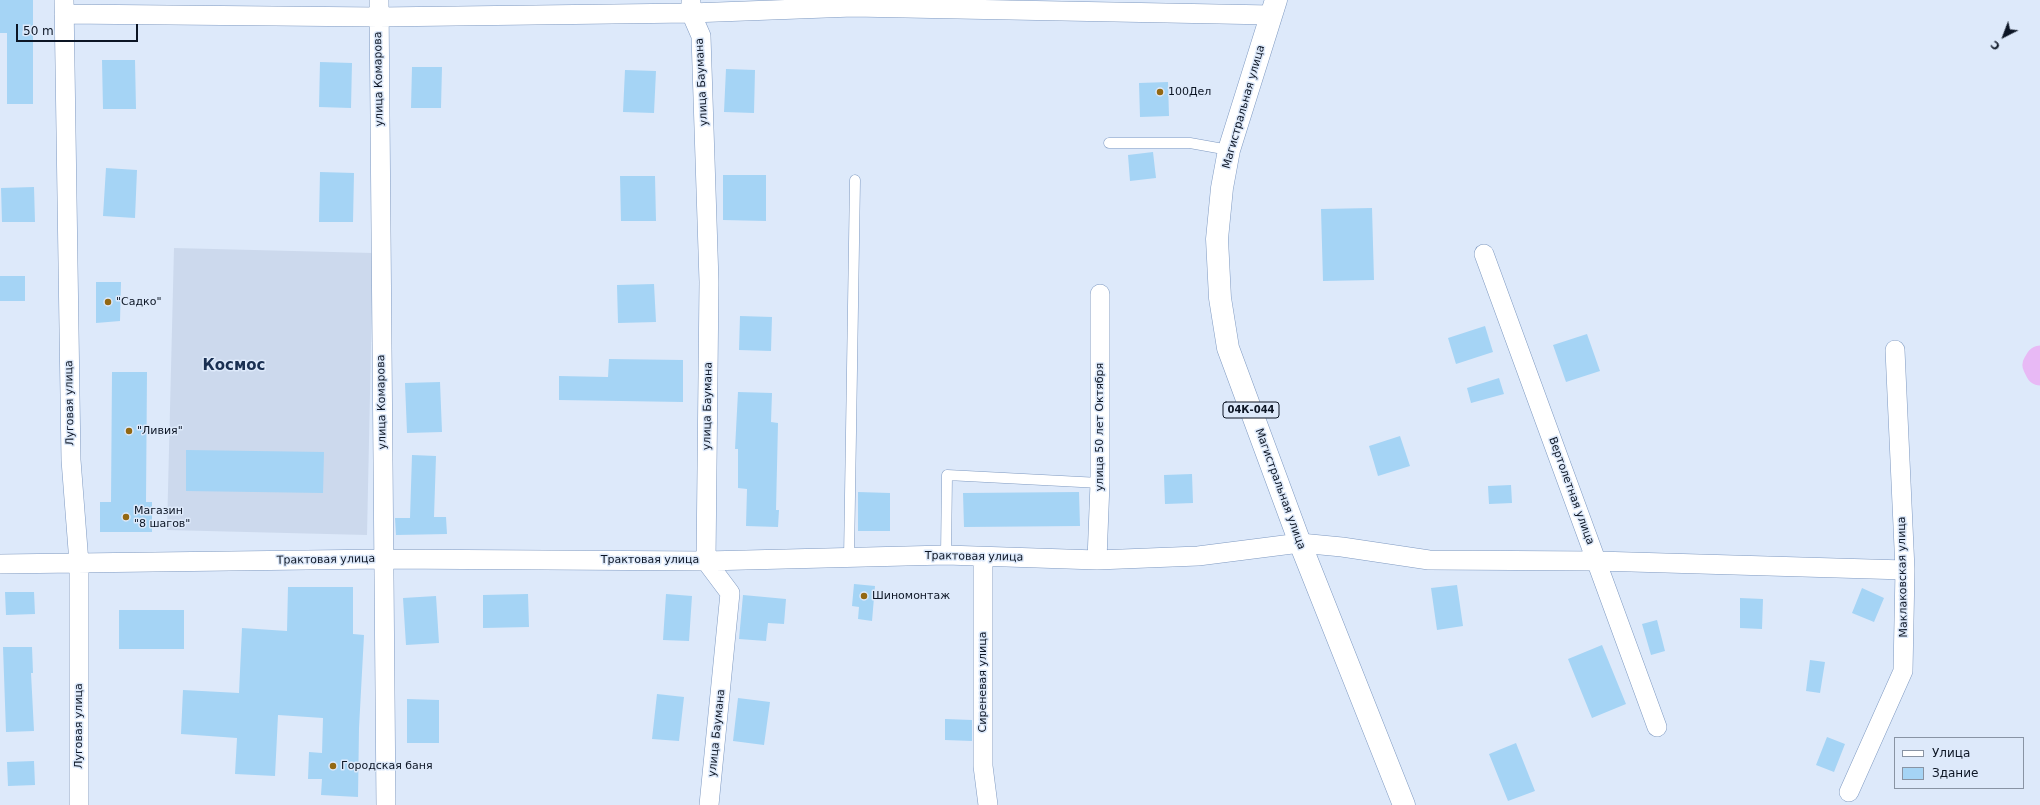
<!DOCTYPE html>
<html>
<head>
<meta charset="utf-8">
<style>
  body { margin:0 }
  #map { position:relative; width:2040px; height:805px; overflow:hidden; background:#dde9fa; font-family:"DejaVu Sans",sans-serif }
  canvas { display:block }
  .legend { position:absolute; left:1894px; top:737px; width:130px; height:52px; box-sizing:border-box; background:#dde9fa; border:1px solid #8994a4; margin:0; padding:5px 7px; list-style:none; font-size:12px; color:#0c1524 }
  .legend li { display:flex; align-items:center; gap:8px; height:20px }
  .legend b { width:20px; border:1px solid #8994a4 }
  .north { position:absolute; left:1984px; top:16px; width:40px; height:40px; -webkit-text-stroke:3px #dde9fa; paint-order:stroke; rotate:222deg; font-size:11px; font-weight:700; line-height:16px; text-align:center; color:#0c1524 }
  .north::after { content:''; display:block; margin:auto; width:14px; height:18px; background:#0c1524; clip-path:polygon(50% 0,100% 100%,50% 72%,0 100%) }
  .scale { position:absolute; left:16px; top:24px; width:122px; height:18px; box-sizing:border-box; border:2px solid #0c1524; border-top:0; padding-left:5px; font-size:12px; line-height:14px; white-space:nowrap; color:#0c1524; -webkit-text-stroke:3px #dde9fa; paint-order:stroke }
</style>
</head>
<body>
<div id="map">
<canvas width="2040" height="805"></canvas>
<ul class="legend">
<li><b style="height:5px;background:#fff"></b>Улица</li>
<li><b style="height:11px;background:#a5d4f5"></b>Здание</li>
</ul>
<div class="north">С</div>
<div class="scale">50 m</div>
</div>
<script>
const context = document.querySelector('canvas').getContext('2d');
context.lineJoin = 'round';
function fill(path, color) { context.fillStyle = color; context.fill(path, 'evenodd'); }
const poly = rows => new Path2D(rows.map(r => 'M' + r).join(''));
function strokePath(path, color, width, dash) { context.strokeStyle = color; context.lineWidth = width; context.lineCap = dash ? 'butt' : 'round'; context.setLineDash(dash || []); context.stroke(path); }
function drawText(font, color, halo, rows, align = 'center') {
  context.font = font + ' "DejaVu Sans",sans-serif'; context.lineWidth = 3; context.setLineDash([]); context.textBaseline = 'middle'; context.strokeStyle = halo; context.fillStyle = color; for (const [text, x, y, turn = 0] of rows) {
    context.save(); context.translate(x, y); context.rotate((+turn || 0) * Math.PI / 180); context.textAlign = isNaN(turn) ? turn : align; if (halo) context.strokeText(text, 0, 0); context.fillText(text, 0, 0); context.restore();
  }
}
const built = poly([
  [174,248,373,253,367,535,167,530]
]);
const river = poly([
  [2040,360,2037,365,2040,371]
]);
const building = poly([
  [0,0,33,0,33,104,7,104,7,33,0,33],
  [102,60,135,60,136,109,103,109],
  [320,62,352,63,351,108,319,107],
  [412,67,442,67,441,108,411,108],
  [726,69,755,70,754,113,724,112],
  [625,70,656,71,654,113,623,112],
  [1168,82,1169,116,1140,117,1139,83],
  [1153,152,1156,178,1130,181,1128,155],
  [106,168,137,170,135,218,103,216],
  [320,172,354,173,353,222,319,222],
  [723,175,766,175,766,221,723,220],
  [620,176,655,176,656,221,621,221],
  [34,187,35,222,2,222,1,188],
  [1372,208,1374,280,1323,281,1321,209],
  [0,276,25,276,25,301,0,301],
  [96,282,121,282,120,321,96,323],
  [654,284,656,322,618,323,617,285],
  [740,316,772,317,771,351,739,350],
  [1485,326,1493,352,1456,364,1448,338],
  [1587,334,1600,371,1566,382,1553,345],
  [609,359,683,360,683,402,559,400,559,376,608,377],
  [112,372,147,372,146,502,152,502,152,532,100,532,100,502,111,502],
  [1499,378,1504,394,1471,403,1467,388],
  [440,382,442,432,407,433,405,383],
  [738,392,772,393,771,422,778,423,776,510,779,510,778,527,746,526,747,489,738,488,738,449,735,449],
  [1400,436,1410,466,1378,476,1369,446],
  [186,450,324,452,323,493,186,491],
  [412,455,436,456,434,517,446,517,447,534,396,535,395,518,410,518],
  [1192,474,1193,503,1165,504,1164,475],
  [1511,485,1512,503,1489,504,1488,486],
  [858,492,890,493,890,531,858,531],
  [1079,492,1080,526,964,527,963,493],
  [854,584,875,586,872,621,858,619,859,607,852,606],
  [1457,585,1463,626,1437,630,1431,588],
  [288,587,353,587,353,634,364,635,359,728,358,797,321,795,322,779,308,779,309,752,322,753,323,718,278,715,275,776,235,774,237,738,181,734,183,690,239,693,242,628,287,631],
  [1862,588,1884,598,1874,622,1852,613],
  [5,592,34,592,35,614,6,615],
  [528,594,529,627,483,628,483,595],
  [666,594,692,596,689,641,663,640],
  [743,595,786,599,784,624,768,623,766,641,739,639],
  [436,596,439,643,406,645,403,598],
  [1740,598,1763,599,1762,629,1740,628],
  [119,610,184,610,184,649,119,649],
  [1657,620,1665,651,1651,655,1642,624],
  [1602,645,1626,704,1592,718,1568,659],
  [3,647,32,647,33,673,31,673,34,731,6,732],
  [1810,660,1825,662,1820,693,1806,691],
  [657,694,684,697,679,741,652,739],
  [738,698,770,702,764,745,733,741],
  [407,699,439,700,439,743,407,743],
  [945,719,972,720,972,741,945,740],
  [1827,737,1845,744,1834,772,1816,765],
  [1516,743,1535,791,1508,801,1489,754],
  [34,761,35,785,8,786,7,762]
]);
const service = poly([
  [1109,143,1190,143,1229,150],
  [946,555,947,475,1100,483],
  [849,558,855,180]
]);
const minor = poly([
  [64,0,71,460,79,563,79,805],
  [379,0,386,805],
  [691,2,691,13,701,36,709,282,706,561,730,593,709,805],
  [64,14,379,17,691,13,853,7,1271,15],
  [1484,254,1657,727],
  [983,558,983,766,988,805],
  [1097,560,1100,483,1100,294],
  [0,564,384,559,706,561,946,555,1097,560,1198,556,1300,543,1342,547,1429,560,1597,561,1905,570],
  [1849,792,1903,671,1905,570,1895,350]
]);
const primary = poly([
  [1276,0,1229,150,1222,188,1217,239,1220,298,1228,348,1300,543,1404,805]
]);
const markers = [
  [1160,92,4,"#936812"],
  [108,302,4,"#936812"],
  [129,431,4,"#936812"],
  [126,517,4,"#936812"],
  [864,596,4,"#936812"],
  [333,766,4,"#936812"]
];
const shields = [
  [1251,410,56]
];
const shieldNames = [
  ["04К-044",1251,410]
];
const streetNames = [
  ["улица Комарова",379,79,-91],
  ["улица Баумана",702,82,-93],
  ["Магистральная улица",1244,107,-74],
  ["улица Комарова",382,402,-91],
  ["Луговая улица",70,403,-91],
  ["улица Баумана",708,406,-89],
  ["улица 50 лет Октября",1100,427,-90],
  ["Магистральная улица",1280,489,70],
  ["Вертолетная улица",1571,491,70],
  ["Трактовая улица",974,557,1],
  ["Трактовая улица",326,560,-1],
  ["Трактовая улица",650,560],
  ["Маклаковская улица",1903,577,-91],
  ["Сиреневая улица",983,682,-90],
  ["Луговая улица",79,726,-90],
  ["улица Баумана",717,733,-84]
];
const poiNames = [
  ["100Дел",1168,92],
  ["\"Садко\"",116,302],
  ["\"Ливия\"",137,431],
  ["Магазин",134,511],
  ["\"8 шагов\"",134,524],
  ["Шиномонтаж",872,596],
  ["Городская баня",341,766]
];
const districtNames = [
  ["Космос",234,366]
];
fill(built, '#ccd9ed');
strokePath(river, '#e8b9f5', 29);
fill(building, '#a5d4f5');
strokePath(service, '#7e99c1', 11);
strokePath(minor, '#7e99c1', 20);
strokePath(primary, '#7e99c1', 23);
strokePath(service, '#fff', 10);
strokePath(minor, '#fff', 19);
strokePath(primary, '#fff', 22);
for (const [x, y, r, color] of markers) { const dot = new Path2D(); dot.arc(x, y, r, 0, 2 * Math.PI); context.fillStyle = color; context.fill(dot); strokePath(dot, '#dde9fa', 1.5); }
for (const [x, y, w] of shields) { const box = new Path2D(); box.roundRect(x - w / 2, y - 8, w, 16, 3); context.fillStyle = '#dde9fa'; context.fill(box); strokePath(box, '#0c1524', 1); }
drawText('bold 10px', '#0c1524', null, shieldNames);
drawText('11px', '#0c1524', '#dde9fa', streetNames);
drawText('11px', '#0c1524', '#dde9fa', poiNames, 'left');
drawText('bold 15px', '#1a3052', '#dde9fa', districtNames);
</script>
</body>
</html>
